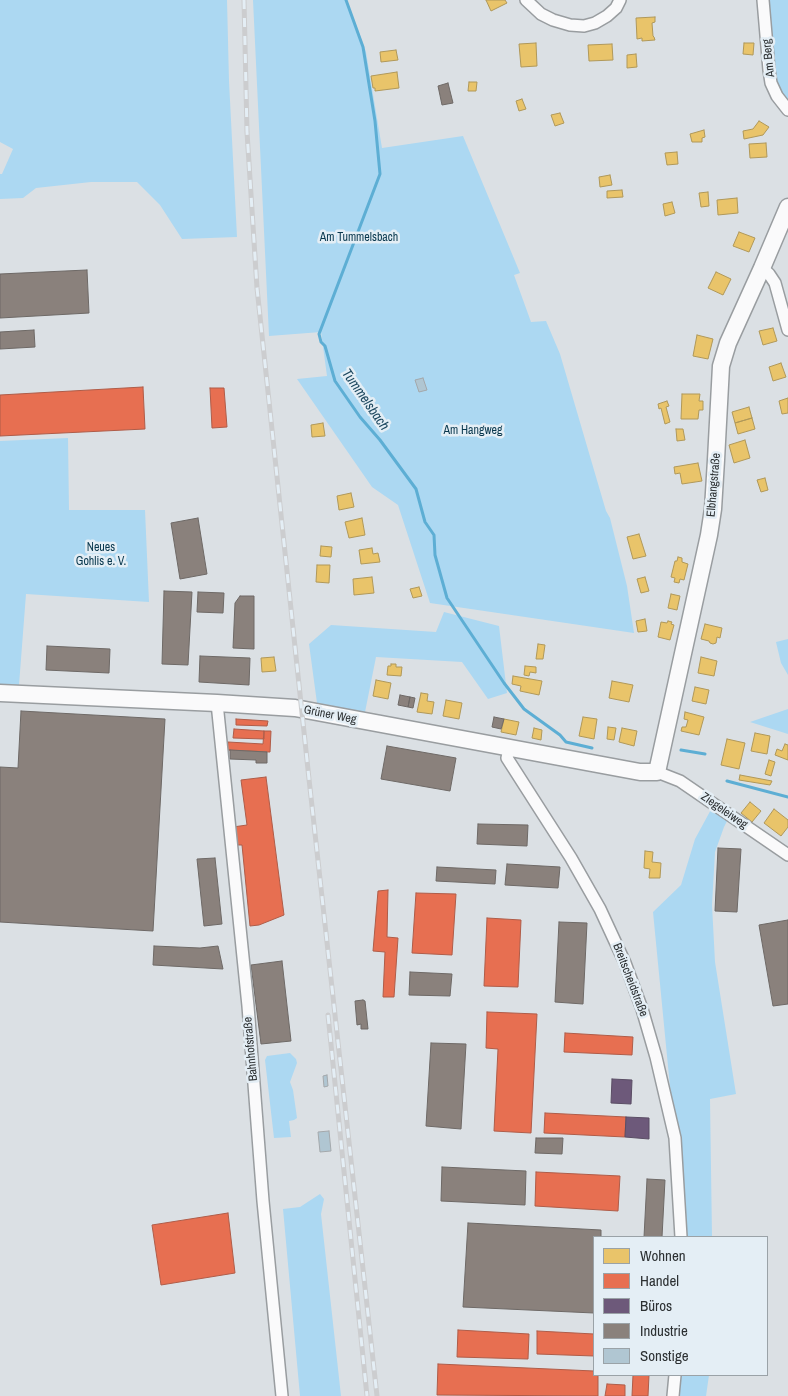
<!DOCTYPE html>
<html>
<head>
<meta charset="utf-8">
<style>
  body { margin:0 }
  #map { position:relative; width:788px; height:1396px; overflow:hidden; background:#dbe0e4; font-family:"Archivo Narrow",sans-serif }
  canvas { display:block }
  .legend { position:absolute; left:593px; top:1236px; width:175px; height:140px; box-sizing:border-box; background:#e4eef5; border:1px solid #9aa2a7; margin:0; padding:6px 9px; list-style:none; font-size:15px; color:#2c3032 }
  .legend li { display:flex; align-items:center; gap:10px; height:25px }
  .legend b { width:25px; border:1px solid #9aa2a7 }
</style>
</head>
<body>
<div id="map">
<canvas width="788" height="1396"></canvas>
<ul class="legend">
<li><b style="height:14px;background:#e9c46a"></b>Wohnen</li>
<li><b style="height:14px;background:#e76f51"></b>Handel</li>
<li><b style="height:14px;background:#6d597a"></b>Büros</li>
<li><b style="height:14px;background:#8a817c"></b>Industrie</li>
<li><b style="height:14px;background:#b0c6d2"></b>Sonstige</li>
</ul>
</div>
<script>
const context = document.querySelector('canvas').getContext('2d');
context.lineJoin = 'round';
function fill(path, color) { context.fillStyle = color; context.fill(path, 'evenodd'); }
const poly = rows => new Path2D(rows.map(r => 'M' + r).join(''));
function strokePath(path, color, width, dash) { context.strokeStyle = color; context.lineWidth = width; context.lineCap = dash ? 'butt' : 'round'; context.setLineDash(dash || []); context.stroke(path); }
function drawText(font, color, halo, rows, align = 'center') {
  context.font = font + ' "Archivo Narrow",sans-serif'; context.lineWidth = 5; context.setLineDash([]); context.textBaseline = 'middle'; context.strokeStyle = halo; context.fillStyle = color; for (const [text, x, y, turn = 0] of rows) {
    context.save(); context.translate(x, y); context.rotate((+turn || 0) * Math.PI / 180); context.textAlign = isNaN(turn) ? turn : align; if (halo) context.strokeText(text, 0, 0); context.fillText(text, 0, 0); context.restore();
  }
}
const green = poly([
  [0,0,227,0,229,81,237,237,182,239,160,205,137,182,91,182,36,188,23,198,0,199,0,174,2,174,13,149,0,142],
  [253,0,347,0,366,52,382,148,463,136,520,273,514,275,531,322,546,321,560,354,606,511,610,518,627,586,634,633,430,603,398,505,372,487,297,379,327,376,321,332,269,336],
  [769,0,788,0,788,102,783,94,776,79],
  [68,438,69,510,145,510,149,602,26,594,19,685,0,684,0,441],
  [444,612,499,626,507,693,488,699,462,662,376,657,365,712,317,703,309,644,331,625,436,632],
  [788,639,788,675,781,663,776,642],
  [788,709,788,734,750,722],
  [714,804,730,815,724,827,715,852,712,905,715,962,736,1094,710,1099,712,1237,681,1237,675,1138,653,912,681,885,695,839],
  [290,1053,296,1059,297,1063,290,1082,293,1090,297,1118,294,1120,289,1121,291,1137,274,1138,265,1060,267,1056],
  [320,1194,324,1199,321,1214,341,1396,300,1396,283,1209,300,1207],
  [675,1375,709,1375,706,1396,673,1396]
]);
const homes = poly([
  [486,0,505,0,507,3,491,11,486,0],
  [655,17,655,22,652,23,653,36,654,37,655,40,642,41,642,38,637,39,636,18,655,17],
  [536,43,537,66,521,67,519,44,536,43],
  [744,43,754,43,753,55,743,54,744,43],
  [612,44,613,60,589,61,588,45,612,44],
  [396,50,398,60,381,62,380,52,396,50],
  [636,54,637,67,627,68,627,55,636,54],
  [397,72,399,88,375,91,375,88,373,88,371,76,397,72],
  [469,82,477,82,476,91,468,91,469,82],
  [522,99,526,109,519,111,516,101,522,99],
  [560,113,564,123,555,126,551,115,560,113],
  [759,121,769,127,763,135,744,139,743,131,753,129,759,121],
  [704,130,705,137,702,138,702,142,692,142,690,134,704,130],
  [766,143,767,157,750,158,749,144,766,143],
  [677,152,678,164,667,165,665,153,677,152],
  [610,175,612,185,600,187,599,177,610,175],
  [622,190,623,197,607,198,607,191,622,190],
  [708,192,709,206,701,207,699,193,708,192],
  [737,198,738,213,718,215,717,200,737,198],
  [672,202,675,213,665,216,663,204,672,202],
  [739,232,755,238,749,252,733,246,739,232],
  [716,272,731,279,723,295,708,288,716,272],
  [773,328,777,341,763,345,759,331,773,328],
  [697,335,713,339,708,359,693,356,697,335],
  [781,363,786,377,773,381,769,367,781,363],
  [682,394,700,394,699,401,703,401,703,410,699,410,698,419,681,419,682,394],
  [788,398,788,413,782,414,779,401,788,398],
  [667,401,669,406,666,407,670,422,665,424,661,408,659,409,658,404,667,401],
  [749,407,752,418,735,423,732,412,749,407],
  [752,418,755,429,738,434,735,423,752,418],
  [323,423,325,436,312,437,311,425,323,423],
  [676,429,683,429,685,440,677,441,676,429],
  [745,440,750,458,734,463,729,445,745,440],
  [698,463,702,481,682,484,680,473,675,474,674,467,698,463],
  [765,478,768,490,761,492,757,480,765,478],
  [351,493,354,507,339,510,337,496,351,493],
  [362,518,365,535,349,538,345,522,362,518],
  [639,534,646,556,633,559,627,537,639,534],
  [321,546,332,547,331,557,320,556,321,546],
  [372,548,373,554,378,553,380,562,361,564,359,550,372,548],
  [678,557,682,558,682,562,688,564,684,580,680,579,679,583,674,582,675,578,671,577,675,561,677,561,678,557],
  [317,565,330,565,329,583,316,582,317,565],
  [372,577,374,593,354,595,353,579,372,577],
  [645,577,649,591,641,593,637,579,645,577],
  [419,587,422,596,413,598,410,589,419,587],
  [671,594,680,596,677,610,668,608,671,594],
  [645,619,647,631,638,632,636,621,645,619],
  [668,621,672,622,671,624,674,625,670,640,658,637,661,622,667,623,668,621],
  [705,624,722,628,720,638,717,637,716,643,713,644,710,643,709,641,701,639,705,624],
  [538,644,545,645,543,659,536,659,538,644],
  [274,657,276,671,262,672,261,658,274,657],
  [701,657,717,661,714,676,698,673,701,657],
  [391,664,396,664,396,667,402,667,401,676,387,675,388,666,391,666,391,664],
  [525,666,536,667,536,673,530,672,529,676,524,675,525,666],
  [513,676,542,681,539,695,520,691,521,686,512,684,513,676],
  [376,680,391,683,388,699,373,696,376,680],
  [612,681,633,685,629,702,609,698,612,681],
  [695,687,709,690,706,704,692,701,695,687],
  [421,693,428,694,427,701,434,702,432,714,417,712,421,693],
  [446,700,462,703,459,719,443,716,446,700],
  [685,712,704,717,699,735,681,731,682,727,686,727,688,720,684,719,685,712],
  [583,717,597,719,594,739,579,736,583,717],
  [504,719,519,722,516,735,501,732,504,719],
  [608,727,616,728,614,740,607,739,608,727],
  [534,728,542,730,541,740,532,738,534,728],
  [622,728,637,731,634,746,619,742,622,728],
  [755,733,770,736,767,754,751,751,755,733],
  [727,739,745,743,739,769,721,765,727,739],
  [785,744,788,745,788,760,775,755,777,749,782,751,785,744],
  [769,760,775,762,771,776,765,774,769,760],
  [740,775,772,781,770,785,739,780,740,775],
  [750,802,761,811,752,822,741,813,750,802],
  [774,809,788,820,788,827,781,836,764,823,774,809],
  [645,851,653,852,652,862,661,863,660,878,649,878,650,869,644,868,645,851]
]);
const shops = poly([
  [143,387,145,429,0,436,0,395,143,387],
  [210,388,224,388,227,427,212,428,210,388],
  [236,719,268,721,267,726,236,725,236,719],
  [234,729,264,731,264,739,233,738,234,729],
  [264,731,271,731,270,752,227,750,228,742,263,744,264,731],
  [266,777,284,915,259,925,250,926,242,845,235,845,233,827,247,825,241,780,266,777],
  [388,890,387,937,398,938,394,997,383,997,385,952,373,951,378,891,388,890],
  [416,893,456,894,452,955,412,953,416,893],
  [487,918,521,920,518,987,484,986,487,918],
  [487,1012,537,1014,531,1133,494,1131,498,1049,486,1048,487,1012],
  [565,1033,633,1037,632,1055,564,1052,565,1033],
  [545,1113,626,1117,625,1137,544,1133,545,1113],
  [536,1172,620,1176,618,1211,535,1206,536,1172],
  [228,1213,235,1273,161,1285,152,1225,228,1213],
  [458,1330,529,1334,528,1359,457,1357,458,1330],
  [537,1331,594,1334,594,1356,537,1354,537,1331],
  [438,1364,594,1371,594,1375,598,1375,598,1396,437,1395,438,1364],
  [633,1375,649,1375,648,1396,632,1396,633,1375],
  [607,1384,625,1385,625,1396,605,1396,607,1384]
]);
const offices = poly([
  [612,1079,632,1080,631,1104,611,1103,612,1079],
  [626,1117,649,1118,649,1139,625,1137,626,1117]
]);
const industry = poly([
  [448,83,453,103,442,105,438,86,448,83],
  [87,270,89,313,0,318,0,274,87,270],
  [34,330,35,347,0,349,0,332,34,330],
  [198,518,207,574,180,579,171,523,198,518],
  [164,591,192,592,188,665,162,664,164,591],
  [198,592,224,593,223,613,197,612,198,592],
  [240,596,254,596,254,649,233,648,235,603,240,596],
  [47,646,110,649,109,673,46,670,47,646],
  [200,656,250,658,249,685,199,682,200,656],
  [400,695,410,697,408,707,398,705,400,695],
  [410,697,415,698,413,708,408,707,410,697],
  [21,711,165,719,153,931,0,922,0,767,18,768,21,711],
  [494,717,504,719,501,729,492,727,494,717],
  [387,746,456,758,450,791,381,779,387,746],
  [230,750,267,752,267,763,256,763,256,760,230,759,230,750],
  [478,824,528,825,527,846,477,844,478,824],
  [718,848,741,849,737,912,715,911,718,848],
  [215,858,222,924,204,926,197,859,215,858],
  [507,864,560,867,558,888,505,885,507,864],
  [437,867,496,870,495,884,436,881,437,867],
  [788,920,788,1004,773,1006,759,925,788,920],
  [559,922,587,923,583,1004,555,1002,559,922],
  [154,946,200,948,218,946,223,969,153,965,154,946],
  [282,961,291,1041,261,1044,251,965,282,961],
  [410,972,452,974,450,996,409,995,410,972],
  [363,1000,365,1001,368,1029,361,1029,361,1024,357,1025,355,1001,363,1000],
  [431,1043,466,1044,461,1129,426,1126,431,1043],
  [536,1138,563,1138,562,1154,535,1153,536,1138],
  [442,1167,526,1171,525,1205,441,1201,442,1167],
  [647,1179,665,1180,662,1237,644,1237,647,1179],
  [468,1223,601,1230,601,1237,594,1237,594,1313,463,1307,468,1223]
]);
const stream = poly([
  [346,0,363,47,375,121,380,174,319,334,321,342,325,346,335,381,360,417,380,440,416,489,425,522,434,535,435,555,447,598,504,683,524,709,560,735,566,742,592,748],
  [681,750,705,754],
  [727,781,788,797]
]);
const building = poly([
  [423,378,427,390,419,392,415,380,423,378],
  [327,1075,328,1086,324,1087,323,1076,327,1075],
  [329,1131,331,1151,320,1152,318,1132,329,1131]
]);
const street = poly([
  [526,0,541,14,553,20,570,25,584,26,595,23,607,16,616,8,620,0],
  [763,0,769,70,771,83,777,96,788,110],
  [762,268,769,274,775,283,788,330],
  [217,703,248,1006,263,1201,282,1396],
  [509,748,507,758,571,858,600,909,625,963,642,1009,656,1057,675,1138,681,1237],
  [657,772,680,781,788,855],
  [673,1396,675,1375]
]);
const secondary = poly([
  [0,693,217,703,295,708,640,772,657,772,709,535,713,509,716,460,721,366,728,343,762,268,788,207]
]);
const rail = poly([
  [244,0,247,132,257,288,309,779,377,1396],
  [328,1015,367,1396]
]);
const streetNames = [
  ["Am Berg",769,58,-96],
  ["Elbhangstraße",714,485,-85],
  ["Grüner Weg",330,715,11],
  ["Ziegeleiweg",724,811,35],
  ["Breitscheidstraße",630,980,69],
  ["Bahnhofstraße",251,1049,-95]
];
const parkNames = [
  ["Am Tummelsbach",359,238],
  ["Am Hangweg",473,431],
  ["Neues",101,548],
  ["Gohlis e. V.",101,562]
];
const waterNames = [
  ["Tummelsbach",365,400,55]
];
fill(green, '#acd8f2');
fill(homes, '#e9c46a');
strokePath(homes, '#b09859', 1);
fill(shops, '#e76f51');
strokePath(shops, '#af5c48', 1);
fill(offices, '#6d597a');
strokePath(offices, '#5a4d64', 1);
fill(industry, '#8a817c');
strokePath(industry, '#6e6966', 1);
strokePath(stream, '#5daed4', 3);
fill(building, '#b0c6d2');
strokePath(building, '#a4a8ab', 1);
strokePath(street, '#999da0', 14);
strokePath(secondary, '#999da0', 19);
strokePath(street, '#fafafb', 11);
strokePath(secondary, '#fafafb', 16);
strokePath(rail, '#cccdcf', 5);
strokePath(rail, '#e4eef5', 3, [9]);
drawText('12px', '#2c3032', '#e4eef5', streetNames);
drawText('12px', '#08374d', '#e4eef5', parkNames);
drawText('italic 14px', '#1d485f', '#e4eef5', waterNames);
</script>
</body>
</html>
